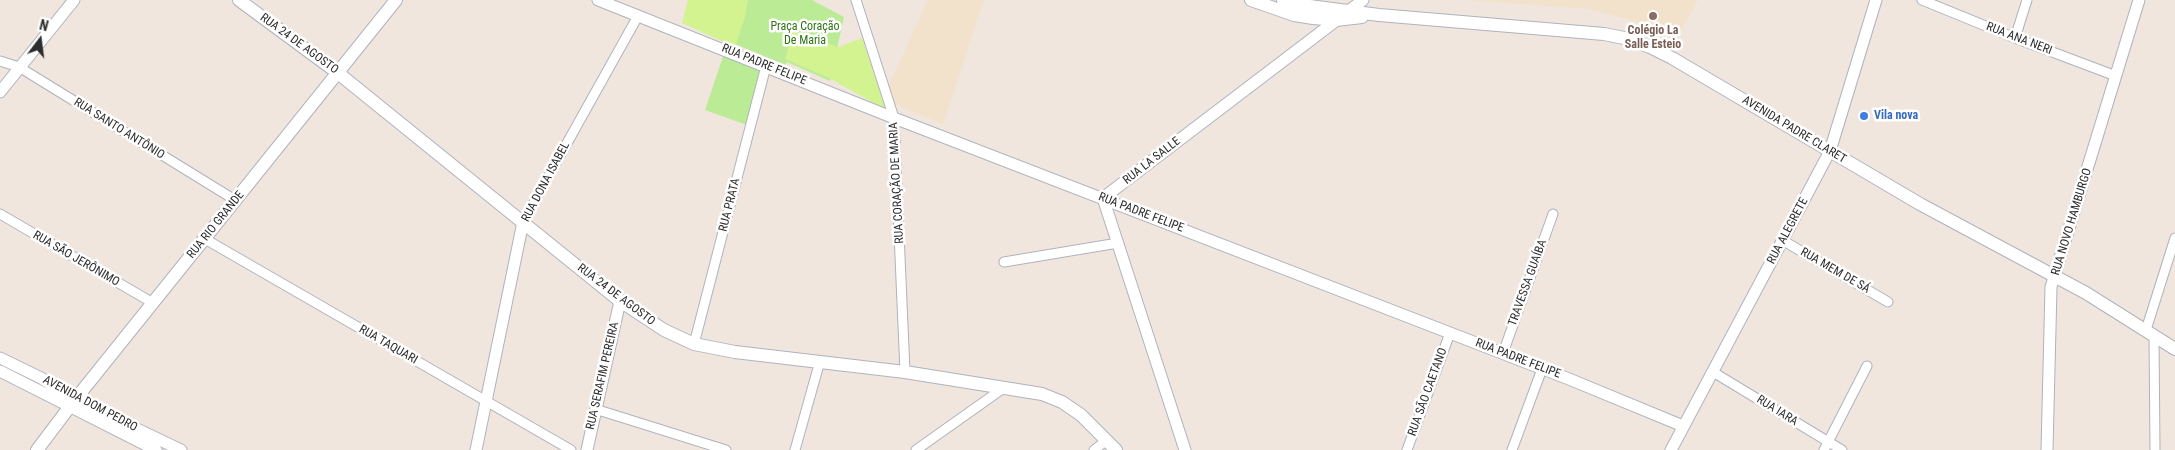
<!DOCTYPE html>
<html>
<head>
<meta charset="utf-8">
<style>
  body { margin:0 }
  #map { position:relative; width:2175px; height:450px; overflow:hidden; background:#f0e6de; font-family:"Roboto Condensed",sans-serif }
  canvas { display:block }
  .north { position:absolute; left:15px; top:15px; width:50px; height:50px; -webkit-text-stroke:4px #fff; paint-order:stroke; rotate:15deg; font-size:14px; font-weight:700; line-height:20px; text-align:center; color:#2d2d2d }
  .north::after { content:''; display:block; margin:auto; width:18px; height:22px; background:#2d2d2d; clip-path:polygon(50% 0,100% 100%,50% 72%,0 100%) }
</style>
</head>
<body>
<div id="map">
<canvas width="2175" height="450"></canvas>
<div class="north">N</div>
</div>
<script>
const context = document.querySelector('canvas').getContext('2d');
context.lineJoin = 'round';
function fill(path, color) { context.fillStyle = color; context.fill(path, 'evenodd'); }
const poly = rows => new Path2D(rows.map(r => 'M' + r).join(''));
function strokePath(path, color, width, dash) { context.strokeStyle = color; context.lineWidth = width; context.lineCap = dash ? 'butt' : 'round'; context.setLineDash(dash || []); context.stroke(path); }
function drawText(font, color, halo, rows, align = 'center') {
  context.font = font + ' "Roboto Condensed",sans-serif'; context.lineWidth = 5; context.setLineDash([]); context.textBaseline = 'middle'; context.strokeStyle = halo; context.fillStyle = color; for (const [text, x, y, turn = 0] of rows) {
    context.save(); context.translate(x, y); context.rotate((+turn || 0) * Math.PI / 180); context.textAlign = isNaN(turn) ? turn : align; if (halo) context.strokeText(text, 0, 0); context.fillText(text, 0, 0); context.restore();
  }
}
const education = poly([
  [928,0,984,0,943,124,894,104,888,87],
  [1463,0,1698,0,1677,38,1645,24,1588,9]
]);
const green = poly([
  [691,0,812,0,844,17,830,81,787,62,785,65,735,44],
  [724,54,763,68,747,125,705,110]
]);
const pitch = poly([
  [688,0,748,0,745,17,735,47,682,23],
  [793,31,838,47,862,38,886,110,829,78,785,59]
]);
const minor = poly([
  [856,0,894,118,905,372],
  [1922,0,2015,38,2116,76],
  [2015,38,2027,0],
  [0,61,19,67,235,200],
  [0,214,153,303],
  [523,222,638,16],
  [205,239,571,450],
  [1782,240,1888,302],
  [1004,262,1118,243],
  [2146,330,2175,238],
  [2154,336,2155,450],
  [694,344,766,66],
  [1503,353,1553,214],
  [1713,372,1842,450],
  [595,409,726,450],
  [795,450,820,361],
  [916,450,1005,387],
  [1094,450,1107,440],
  [1407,450,1450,333],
  [1512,450,1542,369],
  [1824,450,1867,366]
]);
const tertiary = poly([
  [598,0,894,118,1569,379,1683,426],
  [0,92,74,0],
  [1103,198,1363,0],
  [1103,198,1185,450],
  [0,358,41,378,76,400,181,450],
  [0,371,156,450],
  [476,450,523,222],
  [587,450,620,301],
  [1671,450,1830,151,1876,0],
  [2047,450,2051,287,2139,0]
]);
const secondary = poly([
  [239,0,338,73,620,301,664,330,694,344,735,352,905,372,1042,394,1062,402,1081,415,1116,450],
  [1251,0,1294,15,1313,18,1336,20,1362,17],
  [1283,0,1302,5,1379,15,1604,34,1624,38,1650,47,1672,58,1920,204,2086,293,2175,349],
  [37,450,74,401,396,0]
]);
const markers = [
  [1653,16,5,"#8d6e63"],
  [1864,116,5,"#3f7fe0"]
];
const parkNames = [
  ["Praça Coração",805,27],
  ["De Maria",805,41]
];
const educationNames = [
  ["Colégio La",1653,31],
  ["Salle Esteio",1653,45]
];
const streetNames = [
  ["RUA ANA NERI",2019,39,21],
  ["RUA 24 DE AGOSTO",299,44,36],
  ["RUA PADRE FELIPE",764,65,22],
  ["RUA SANTO ANTÔNIO",119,129,32],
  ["AVENIDA PADRE CLARET",1794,130,31],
  ["RUA LA SALLE",1152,161,-38],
  ["RUA DONA ISABEL",546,182,-62],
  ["RUA CORAÇÃO DE MARIA",897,183,-93],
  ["RUA PRATA",730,205,-76],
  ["RUA PADRE FELIPE",1141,213,21],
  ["RUA NOVO HAMBURGO",2072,222,-73],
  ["RUA RIO GRANDE",216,225,-51],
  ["RUA ALEGRETE",1788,231,-62],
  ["RUA SÃO JERÔNIMO",76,259,30],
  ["RUA MEM DE SÁ",1835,271,30],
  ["TRAVESSA GUAÍBA",1528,283,-70],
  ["RUA 24 DE AGOSTO",616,295,37],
  ["RUA TAQUARI",388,345,30],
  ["RUA PADRE FELIPE",1518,359,21],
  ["RUA SERAFIM PEREIRA",603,376,-77],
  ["RUA SÃO CAETANO",1428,392,-70],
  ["AVENIDA DOM PEDRO",90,404,28],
  ["RUA IARA",1777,411,32]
];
const shopNames = [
  ["Vila nova",1874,116]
];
fill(education, '#f2e2cc');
fill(green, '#bbeb95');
fill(pitch, '#d3f390');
strokePath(minor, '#aeb3be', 11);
strokePath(tertiary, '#aeb3be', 13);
strokePath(secondary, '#aeb3be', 14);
strokePath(minor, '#fff', 9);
strokePath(tertiary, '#fff', 11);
strokePath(secondary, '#fff', 12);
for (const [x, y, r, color] of markers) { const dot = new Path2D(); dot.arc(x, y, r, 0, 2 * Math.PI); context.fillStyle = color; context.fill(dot); strokePath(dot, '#fff', 2); }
drawText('12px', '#307413', '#fff', parkNames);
drawText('bold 12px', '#785e54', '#fff', educationNames);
drawText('12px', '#2d2d2d', '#fff', streetNames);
drawText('bold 12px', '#366cbe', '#fff', shopNames, 'left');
</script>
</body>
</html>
